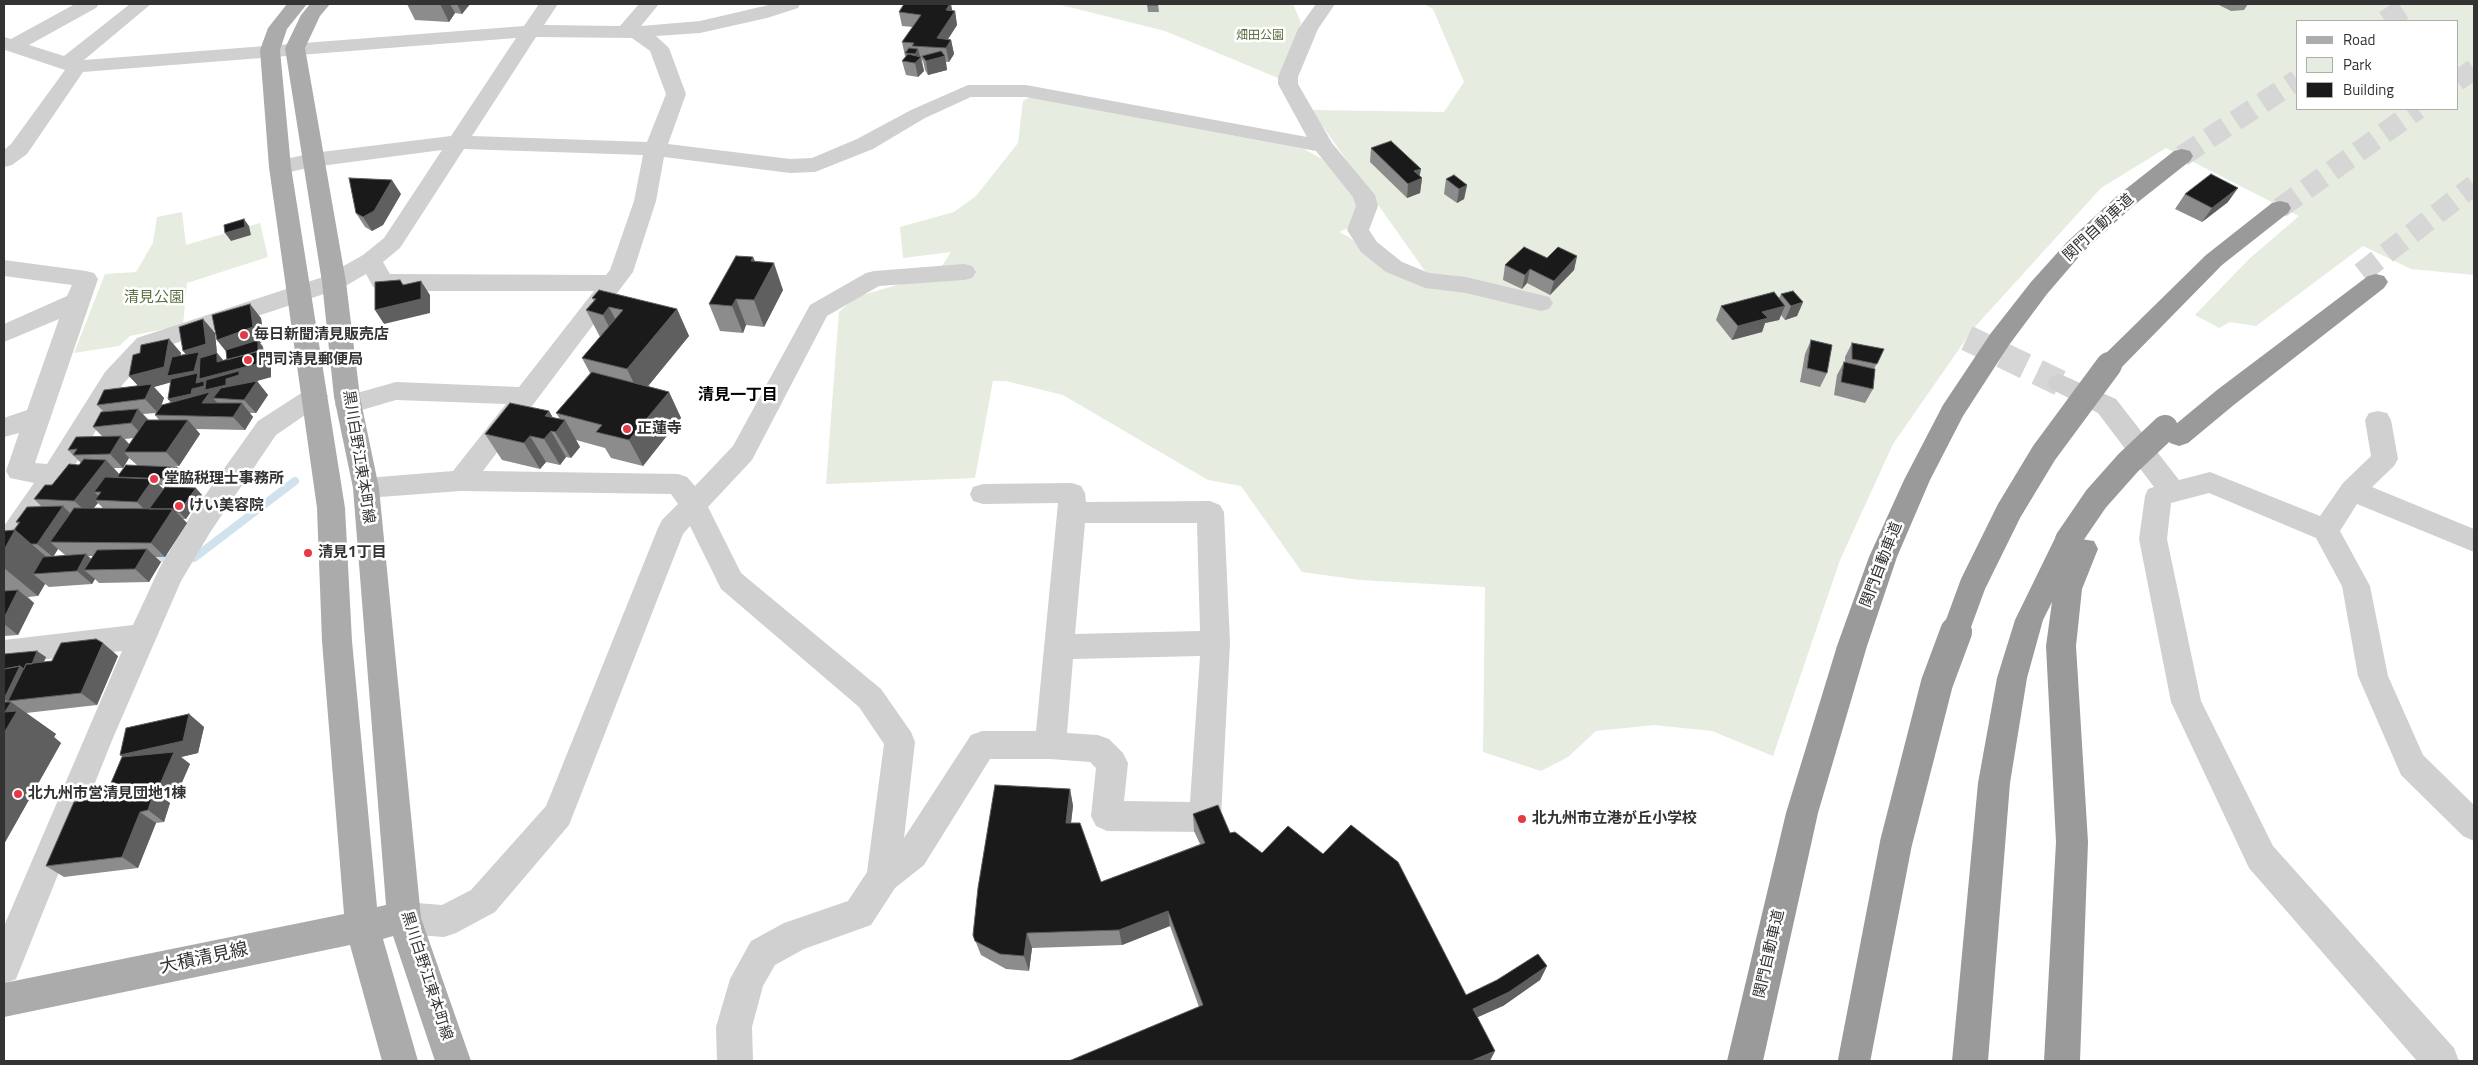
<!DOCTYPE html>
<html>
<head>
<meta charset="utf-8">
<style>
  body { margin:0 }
  #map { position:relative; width:2478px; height:1065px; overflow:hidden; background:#fff; font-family:"Titillium Web",sans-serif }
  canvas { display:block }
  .frame { position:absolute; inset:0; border:5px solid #333; pointer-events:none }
  .legend { position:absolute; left:2296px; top:20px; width:162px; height:90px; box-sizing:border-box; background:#fff; border:1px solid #adadad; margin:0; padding:6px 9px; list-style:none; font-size:15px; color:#333 }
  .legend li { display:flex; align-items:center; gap:10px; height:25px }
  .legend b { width:25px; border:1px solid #adadad }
</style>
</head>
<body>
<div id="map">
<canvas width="2478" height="1065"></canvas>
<div class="frame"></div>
<ul class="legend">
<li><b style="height:6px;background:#ababab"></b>Road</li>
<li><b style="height:14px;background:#e6ecdf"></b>Park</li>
<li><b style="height:14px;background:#1a1a1a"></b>Building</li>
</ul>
</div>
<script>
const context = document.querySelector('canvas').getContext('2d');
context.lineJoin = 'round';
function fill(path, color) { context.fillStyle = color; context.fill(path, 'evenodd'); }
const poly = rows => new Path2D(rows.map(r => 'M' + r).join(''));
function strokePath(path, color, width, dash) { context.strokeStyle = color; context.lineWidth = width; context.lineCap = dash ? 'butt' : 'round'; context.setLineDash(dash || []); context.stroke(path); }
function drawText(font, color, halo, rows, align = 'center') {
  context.font = font + ' "Titillium Web","Noto Sans JP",sans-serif'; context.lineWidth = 5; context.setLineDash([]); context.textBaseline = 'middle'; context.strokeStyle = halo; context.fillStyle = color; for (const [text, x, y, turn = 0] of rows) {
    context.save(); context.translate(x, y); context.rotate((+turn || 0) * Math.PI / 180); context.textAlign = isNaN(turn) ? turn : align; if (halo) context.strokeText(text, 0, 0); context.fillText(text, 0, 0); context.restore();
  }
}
const green = poly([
  [1057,4,1293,4,1301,23,1278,78,1165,31],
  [1424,4,2474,4,2474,275,2411,269,2363,246,2256,326,2230,322,2219,328,2195,315,2249,259,2299,216,2166,148,2101,188,1973,329,1893,444,1840,560,1773,756,1712,731,1654,725,1596,731,1568,757,1541,771,1483,752,1485,587,1360,580,1302,572,1241,486,1208,480,1063,395,1006,381,993,381,975,478,826,484,839,312,856,297,914,280,932,281,951,252,903,258,900,227,954,212,976,196,1018,143,1023,101,1030,97,1304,149,1322,159,1339,174,1359,200,1350,227,1339,232,1349,237,1367,252,1437,288,1311,110,1444,112,1464,82,1433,9],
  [2297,21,2457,21,2457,109,2297,109],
  [182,212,186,245,260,223,268,257,187,283,183,325,130,336,119,346,74,353,105,274,136,272,153,243,157,217]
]);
const stream = poly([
  [194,558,295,481],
  [147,559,167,558]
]);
const minorTunnel = poly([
  [1967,338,2060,383]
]);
const highwayTunnel = poly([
  [2385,21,2411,4],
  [2457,81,2474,69],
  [2182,156,2297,80],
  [2280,208,2418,109],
  [2361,273,2474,185]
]);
const minor = poly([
  [75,4,99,4,96,8,29,45,64,56,130,4,151,4,84,60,524,26,539,4,558,4,544,25,620,26,639,4,659,4,641,26,700,21,773,4,800,4,798,8,767,18,700,33,656,36,669,48,686,94,668,144,790,159,812,158,857,139,911,110,968,85,1026,85,1307,137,1278,84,1278,77,1298,29,1316,4,1335,4,1318,29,1298,77,1298,84,1332,143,1375,195,1378,206,1369,230,1377,242,1402,262,1429,273,1466,277,1541,295,1549,297,1553,303,1549,309,1541,311,1466,293,1425,288,1386,272,1361,252,1347,230,1356,206,1353,197,1316,151,1026,97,971,97,925,118,873,149,815,172,790,173,664,157,656,201,633,272,483,471,678,474,687,477,695,486,733,446,810,305,866,273,874,271,964,264,972,266,976,272,972,278,964,280,879,286,827,316,752,460,708,507,741,573,881,689,911,732,915,742,904,838,971,735,982,731,1036,731,1058,503,983,504,973,501,970,494,973,487,983,484,1072,483,1081,486,1085,493,1086,502,1210,501,1220,505,1224,512,1230,643,1221,817,1216,827,1205,832,1107,831,1096,826,1091,816,1096,768,1090,762,1050,759,990,759,924,865,895,888,871,925,804,949,775,965,763,986,752,1027,753,1061,717,1061,716,1027,730,979,751,941,784,923,848,901,867,872,884,744,859,707,721,589,690,526,683,534,569,825,495,912,456,933,444,937,404,934,392,929,387,918,392,907,404,902,442,905,471,890,546,806,658,528,662,520,678,504,671,494,461,491,366,498,357,495,353,488,357,481,366,478,453,471,506,404,396,400,348,414,339,412,335,405,339,398,396,382,519,387,594,291,394,291,373,287,366,274,342,288,155,350,123,384,81,456,14,555,4,558,4,526,34,483,10,478,6,471,19,433,4,437,4,418,27,410,59,319,4,342,4,324,67,296,72,285,4,276,4,260,86,271,94,273,98,279,35,463,47,464,105,372,137,338,326,276,363,255,384,238,442,150,313,167,280,174,272,172,269,167,272,162,313,153,451,136,516,38,83,72,27,154,12,165,4,167,4,150,11,144,65,70,5,50,4,37,11,39,75,4],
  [536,37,632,38,650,51,666,94,647,142,472,136,536,37],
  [464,149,643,155,634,201,610,270,606,275,390,274,383,262,400,248,464,149],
  [1085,523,1197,523,1200,631,1075,634,1085,523],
  [1200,656,1190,802,1124,801,1128,763,1123,753,1109,739,1098,735,1067,733,1073,659,1200,656],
  [2060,374,2116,399,2179,480,2210,472,2320,516,2343,483,2371,456,2365,420,2369,413,2378,411,2387,413,2391,420,2398,459,2394,466,2372,487,2474,529,2474,552,2357,504,2340,531,2370,586,2388,676,2423,755,2474,805,2474,841,2463,836,2401,775,2358,676,2342,586,2316,538,2209,493,2171,503,2167,539,2201,701,2273,846,2454,1048,2459,1061,2417,1061,2249,868,2171,702,2139,539,2145,496,2148,489,2154,487,2098,413,2051,389,2047,383,2051,377,2060,374],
  [315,387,324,390,328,396,324,402,276,435,211,531,181,581,113,738,16,979,4,984,4,926,122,651,4,664,4,640,133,625,159,569,191,515,258,421,306,390,315,387]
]);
const major = poly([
  [287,4,307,4,287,29,280,50,291,167,345,508,352,641,377,907,386,905,353,488,334,397,322,282,285,48,301,15,310,4,330,4,320,16,305,48,346,282,360,397,379,488,421,918,471,1061,435,1061,393,936,383,939,418,1061,382,1061,350,945,4,1017,4,983,344,914,322,641,317,508,269,167,260,50,268,28,287,4]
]);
const highway = poly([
  [2182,149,2190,151,2193,156,2190,161,2133,206,2083,252,2047,294,2009,345,1963,416,1930,480,1897,557,1867,646,1818,813,1763,1061,1727,1061,1786,813,1837,646,1869,557,1904,480,1943,405,1991,333,2031,282,2067,242,2117,196,2174,151,2182,149],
  [2280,201,2288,203,2291,208,2288,213,2222,265,2118,371,2109,374,2100,371,2097,365,2100,359,2206,255,2272,203,2280,201],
  [2376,274,2384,276,2388,282,2384,288,2235,404,2188,443,2179,446,2170,443,2166,436,2170,429,2217,390,2368,276,2376,274],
  [2068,529,2078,532,2081,539,2094,541,2098,549,2082,589,2076,646,2088,842,2080,1061,2044,1061,2056,842,2046,646,2052,602,2043,620,2027,678,2010,783,1988,1061,1952,1061,1978,783,1997,678,2015,620,2058,532,2068,529]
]);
const highwayBridgeFar1 = poly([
  [2068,540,2096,499,2128,463,2165,428],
  [1955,633,1973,584,2009,511,2044,453,2109,365]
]);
const highwayBridge = poly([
  [1854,1061,1896,843,1937,683,1956,632]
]);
const wall = poly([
  [407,4,470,4,462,14,455,13,449,22,415,20],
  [1147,4,1158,4,1159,12,1148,12],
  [2217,4,2248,4,2244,10,2231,11],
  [952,11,955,11,957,25,948,39,951,40,954,54,949,62,946,62,947,70,928,75,925,70,923,61,922,60,924,71,918,77,906,75,902,61,906,56,905,56,902,42,913,27,902,26,899,12],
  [1371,148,1422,178,1420,193,1407,198,1370,162],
  [1446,179,1467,185,1464,199,1457,203,1444,194],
  [401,194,383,225,372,231,365,227,356,213],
  [2185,194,2228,202,2202,222,2175,209],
  [1577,256,1574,270,1550,295,1527,283,1522,289,1503,280,1505,265,1547,258],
  [753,257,755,261,783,290,764,327,746,325,743,333,720,331,709,304],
  [1781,294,1803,302,1797,316,1785,320,1781,315,1779,320,1765,323,1762,332,1732,340,1716,320,1721,306,1779,298],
  [592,298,677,309,689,336,648,386,669,392,681,418,643,466,611,458,605,448,576,440,580,447,571,458,566,457,560,465,546,462,540,469,502,460,485,434,549,411,553,418,560,419,556,413,590,373,582,358,600,337,586,310,594,301],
  [261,318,264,341,260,343,263,347,264,356,271,365,271,377,254,382,257,381,268,395,256,413,250,413,253,417,245,430,196,429,200,434,179,466,159,466,184,474,176,486,159,485,164,489,202,495,186,519,183,519,187,523,165,557,155,557,161,562,149,582,99,583,95,579,92,584,49,587,45,584,38,596,28,597,34,603,18,635,4,636,4,531,14,530,18,524,16,522,42,507,34,499,52,485,81,463,68,450,102,436,93,427,104,412,97,405,138,385,129,376,140,353,169,339,181,353,180,355,186,354,203,319,215,333,217,353,224,361,227,360,226,351,217,340],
  [171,382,168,399,171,402,161,407,164,398,154,387],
  [156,413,155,415,159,420,149,420,143,414],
  [134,438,129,444,125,439],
  [129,458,137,465,117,477,119,474,114,468,123,468],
  [98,503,103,508,93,508],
  [58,549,65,555,71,555,53,557],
  [88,556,93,556,91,559],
  [1811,340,1827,373,1820,387,1800,382,1805,354],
  [1852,343,1884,349,1874,369,1873,389,1865,403,1834,395,1837,375,1844,362,1845,362,1845,357],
  [4,654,46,657,43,662,118,656,97,705,26,713,56,734,54,737,61,743,4,844],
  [189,714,204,727,198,753,181,757,190,764,176,796,162,797,170,803,164,822,156,823,138,868,64,877,46,866,117,796,108,790,123,757,120,755],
  [1070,789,1073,806,1071,823,1101,882,1200,844,1194,831,1193,814,1230,833,1262,853,1466,995,1547,966,1540,980,1503,1006,1199,1007,1170,926,1122,945,1032,948,1029,971,1006,969,981,955,973,935]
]);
const shadedWall = poly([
  [440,4,450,4,455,13,449,22],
  [457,4,470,4,462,14],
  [950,4,951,4,953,14,955,11,957,25,943,47,937,38,946,10],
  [951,40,954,54,949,62,946,48],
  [918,49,924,71,918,77,915,63,916,62,915,54],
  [945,56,947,70,928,75,926,61],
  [1421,169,1419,179,1422,178,1420,193,1407,198,1408,184,1414,171],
  [392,180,401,194,383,225,372,231,363,217],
  [1467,185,1464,199,1457,203,1459,189],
  [2238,188,2228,202,2202,222,2212,208],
  [244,219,249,226,251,235,231,241,225,233],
  [1577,256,1574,270,1550,295,1554,281],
  [753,257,763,284,774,263,783,290,764,327,754,300,751,261],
  [1530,269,1527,283,1522,289,1525,275],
  [421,281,430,295,430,313,384,324,375,310],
  [736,299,746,325,743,333,732,306],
  [1803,302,1797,316,1785,320,1791,306],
  [250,304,261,318,264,341,260,343,263,347,264,356,271,365,271,377,249,383,213,398,221,407,181,413,168,399,172,382,154,387,164,398,158,413,145,399,142,390,129,376,169,339,181,353,177,374,195,365,183,351,203,319,215,333,217,355,217,353,228,366,228,354,217,340],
  [1785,306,1779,320,1765,323,1762,332,1732,340,1738,326,1762,312],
  [609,307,623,334,616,341,603,315],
  [677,309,689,336,640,396,627,369],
  [257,381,268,395,256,413,244,400],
  [669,392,681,418,643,466,629,440],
  [242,403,253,417,245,430,233,417],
  [138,409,151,423,144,437,131,423],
  [549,411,559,428,565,420,580,447,571,458,545,416],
  [188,420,200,434,179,466,166,452],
  [551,431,566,457,560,465,544,439],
  [121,436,135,450,124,452,129,458,123,468,110,454],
  [530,436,546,462,540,469,524,443],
  [106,460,119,474,103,495,101,492,94,492,101,498,95,500,98,503,89,514,74,501],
  [177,467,184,474,176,486,169,479],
  [153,479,167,493,150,515,137,502],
  [196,488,202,495,186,519,179,512],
  [63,506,77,520,50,542,58,549,53,557,37,544],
  [173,509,187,523,165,557,151,543],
  [15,530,56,565,33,574,45,584,38,596,4,568,4,550],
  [147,549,161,562,149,582,135,569],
  [86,554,101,568,84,570,95,579,92,584,77,571],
  [18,590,34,603,18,635,4,624,4,618],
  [103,643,118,656,97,705,81,693],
  [37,651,46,657,38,676,8,701,11,703,11,702,56,734,54,737,61,743,4,844,4,733,5,712,10,703,4,699,20,666],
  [189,714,204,727,198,753,181,757,190,764,176,796,120,755],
  [1070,789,1073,806,1069,839,1066,823],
  [154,792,170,803,164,822,148,810],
  [140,812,156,823,138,868,122,857],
  [1168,911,1170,926,1122,945,1119,930],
  [1027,933,1032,948,1029,971,1024,956],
  [1547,966,1540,980,1503,1006,1467,1022,1473,1009],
  [1495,1051,1490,1061,1471,1061]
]);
const building = poly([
  [904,4,950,4,946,10,955,11,937,38,951,40,946,48,912,46,914,43,902,42,921,15,899,12,904,4],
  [1147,4,1158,4,1158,5,1147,5,1147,4],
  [909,48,918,49,915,54,905,53,909,48],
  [941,51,945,56,926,61,922,56,941,51],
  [908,54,921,57,915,63,902,61,908,54],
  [1391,141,1421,169,1414,171,1422,178,1408,184,1371,148,1391,141],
  [2211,174,2238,188,2212,208,2185,194,2211,174],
  [1454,175,1467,185,1459,189,1446,179,1454,175],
  [349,178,392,180,374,211,363,217,356,213,349,178],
  [244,219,245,227,225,233,224,225,244,219],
  [1524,247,1547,258,1558,247,1577,256,1554,281,1530,269,1525,275,1505,265,1524,247],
  [736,256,753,257,751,261,774,263,754,300,736,299,732,306,709,304,736,256],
  [400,280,403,285,421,281,421,299,375,310,375,282,400,280],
  [599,290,677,309,627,369,582,358,623,310,609,307,603,315,586,310,596,299,592,298,599,290],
  [1793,291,1803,302,1791,306,1781,294,1793,291],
  [1774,292,1785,306,1762,312,1768,318,1738,326,1721,306,1774,292],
  [250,304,253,327,217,340,212,315,250,304],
  [203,319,206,344,183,351,179,327,203,319],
  [169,339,164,367,129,376,133,355,140,353,141,345,169,339],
  [258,340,258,351,227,360,226,350,258,340],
  [1811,340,1832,345,1827,373,1807,368,1811,340],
  [1852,343,1884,349,1877,364,1852,359,1852,343],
  [260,351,260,363,199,379,200,358,217,353,217,362,260,351],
  [199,352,194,371,167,376,172,357,199,352],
  [1844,362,1875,369,1873,389,1841,382,1844,362],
  [239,371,239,375,226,379,226,385,205,390,206,380,239,371],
  [592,372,669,392,629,440,596,432,602,425,556,413,592,372],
  [198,373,196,383,204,381,204,386,192,389,191,394,168,399,171,379,198,373],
  [257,381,244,400,213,398,221,388,257,381],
  [152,384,145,399,97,405,104,390,152,384],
  [210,392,202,403,242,403,233,417,155,415,162,405,210,392],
  [510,403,549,411,545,416,565,420,556,432,551,431,544,439,530,436,524,443,485,434,510,403],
  [138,409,131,423,93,427,101,412,138,409],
  [146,420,188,420,166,452,124,452,146,420],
  [121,436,110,454,73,455,77,449,68,450,76,437,121,436],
  [84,459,106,460,74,501,34,499,45,485,52,485,69,464,79,465,84,459],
  [126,465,177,467,169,479,117,477,126,465],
  [105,477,153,479,137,502,95,500,101,492,94,492,105,477],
  [165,487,196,488,179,512,176,512,173,509,149,509,165,487],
  [63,506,37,544,31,544,15,530,14,530,20,522,16,522,27,507,63,506],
  [74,508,173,509,151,543,50,542,74,508],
  [15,530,4,550,4,531,15,530],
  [147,549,135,569,84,570,97,550,147,549],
  [86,554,77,571,33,574,43,557,86,554],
  [18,590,4,618,4,591,18,590],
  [96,639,103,643,81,693,8,701,26,664,52,661,61,643,96,639],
  [37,651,32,664,26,664,24,669,20,666,4,669,4,654,37,651],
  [20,666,4,699,4,669,20,666],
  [4,702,11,702,5,712,17,711,4,733,4,702],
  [189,714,183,741,120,755,126,728,189,714],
  [174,752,160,784,108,790,122,757,174,752],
  [995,785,1070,789,1066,823,1080,823,1101,882,1205,843,1193,814,1218,805,1230,833,1235,832,1262,853,1288,826,1323,854,1351,825,1398,862,1466,995,1497,980,1538,954,1547,966,1509,992,1473,1009,1495,1051,1471,1061,1069,1061,1203,1005,1168,911,1119,930,1027,933,1024,956,1000,954,975,941,973,935,978,888,995,785],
  [154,792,148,810,140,812,122,857,46,866,74,802,154,792]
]);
const markers = [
  [244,335,5,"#e63946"],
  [248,360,5,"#e63946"],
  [627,429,5,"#e63946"],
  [154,479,5,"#e63946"],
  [179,506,5,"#e63946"],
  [308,553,5,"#e63946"],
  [18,794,5,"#e63946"],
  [1522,819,5,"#e63946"]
];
const farParknames = [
  ["畑田公園",1260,36]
];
const streetNames = [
  ["関門自動車道",2099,228,-43],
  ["黒川白野江東本町線",358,457,81],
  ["関門自動車道",1882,565,-69],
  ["関門自動車道",1770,954,-77],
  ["黒川白野江東本町線",426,976,72]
];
const parkNames = [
  ["清見公園",154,298]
];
const poiNames = [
  ["毎日新聞清見販売店",254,335],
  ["門司清見郵便局",258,360],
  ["正蓮寺",637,429],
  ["堂脇税理士事務所",164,479],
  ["けい美容院",189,506],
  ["清見1丁目",318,553],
  ["北九州市営清見団地1棟",28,794],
  ["北九州市立港が丘小学校",1532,819]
];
const neighbourhoodNames = [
  ["清見一丁目",738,396]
];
const nearStreetnames = [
  ["大積清見線",204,959,-12]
];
fill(green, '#e6ecdf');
strokePath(stream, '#cfe2ee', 8);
strokePath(minorTunnel, '#d6d6d6', 26, [26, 13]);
strokePath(highwayTunnel, '#d6d6d6', 21, [21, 11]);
fill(minor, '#d0d0d0');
fill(major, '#ababab');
fill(highway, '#9a9a9a');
strokePath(highwayBridgeFar1, '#9a9a9a', 26);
strokePath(highwayBridge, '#9a9a9a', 32);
fill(wall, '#8c8c8c');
fill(shadedWall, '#5f5f5f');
fill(building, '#1a1a1a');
strokePath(building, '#5f5f5f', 1);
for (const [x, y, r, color] of markers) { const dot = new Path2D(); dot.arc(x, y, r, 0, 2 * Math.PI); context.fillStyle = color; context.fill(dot); strokePath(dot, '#fff', 2); }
drawText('12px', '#56703f', '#fff', farParknames);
drawText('15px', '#333', '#fff', streetNames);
drawText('15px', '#56703f', '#fff', parkNames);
drawText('bold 15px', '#333', '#fff', poiNames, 'left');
drawText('bold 16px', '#000', '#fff', neighbourhoodNames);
drawText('18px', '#333', '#fff', nearStreetnames);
</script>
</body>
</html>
